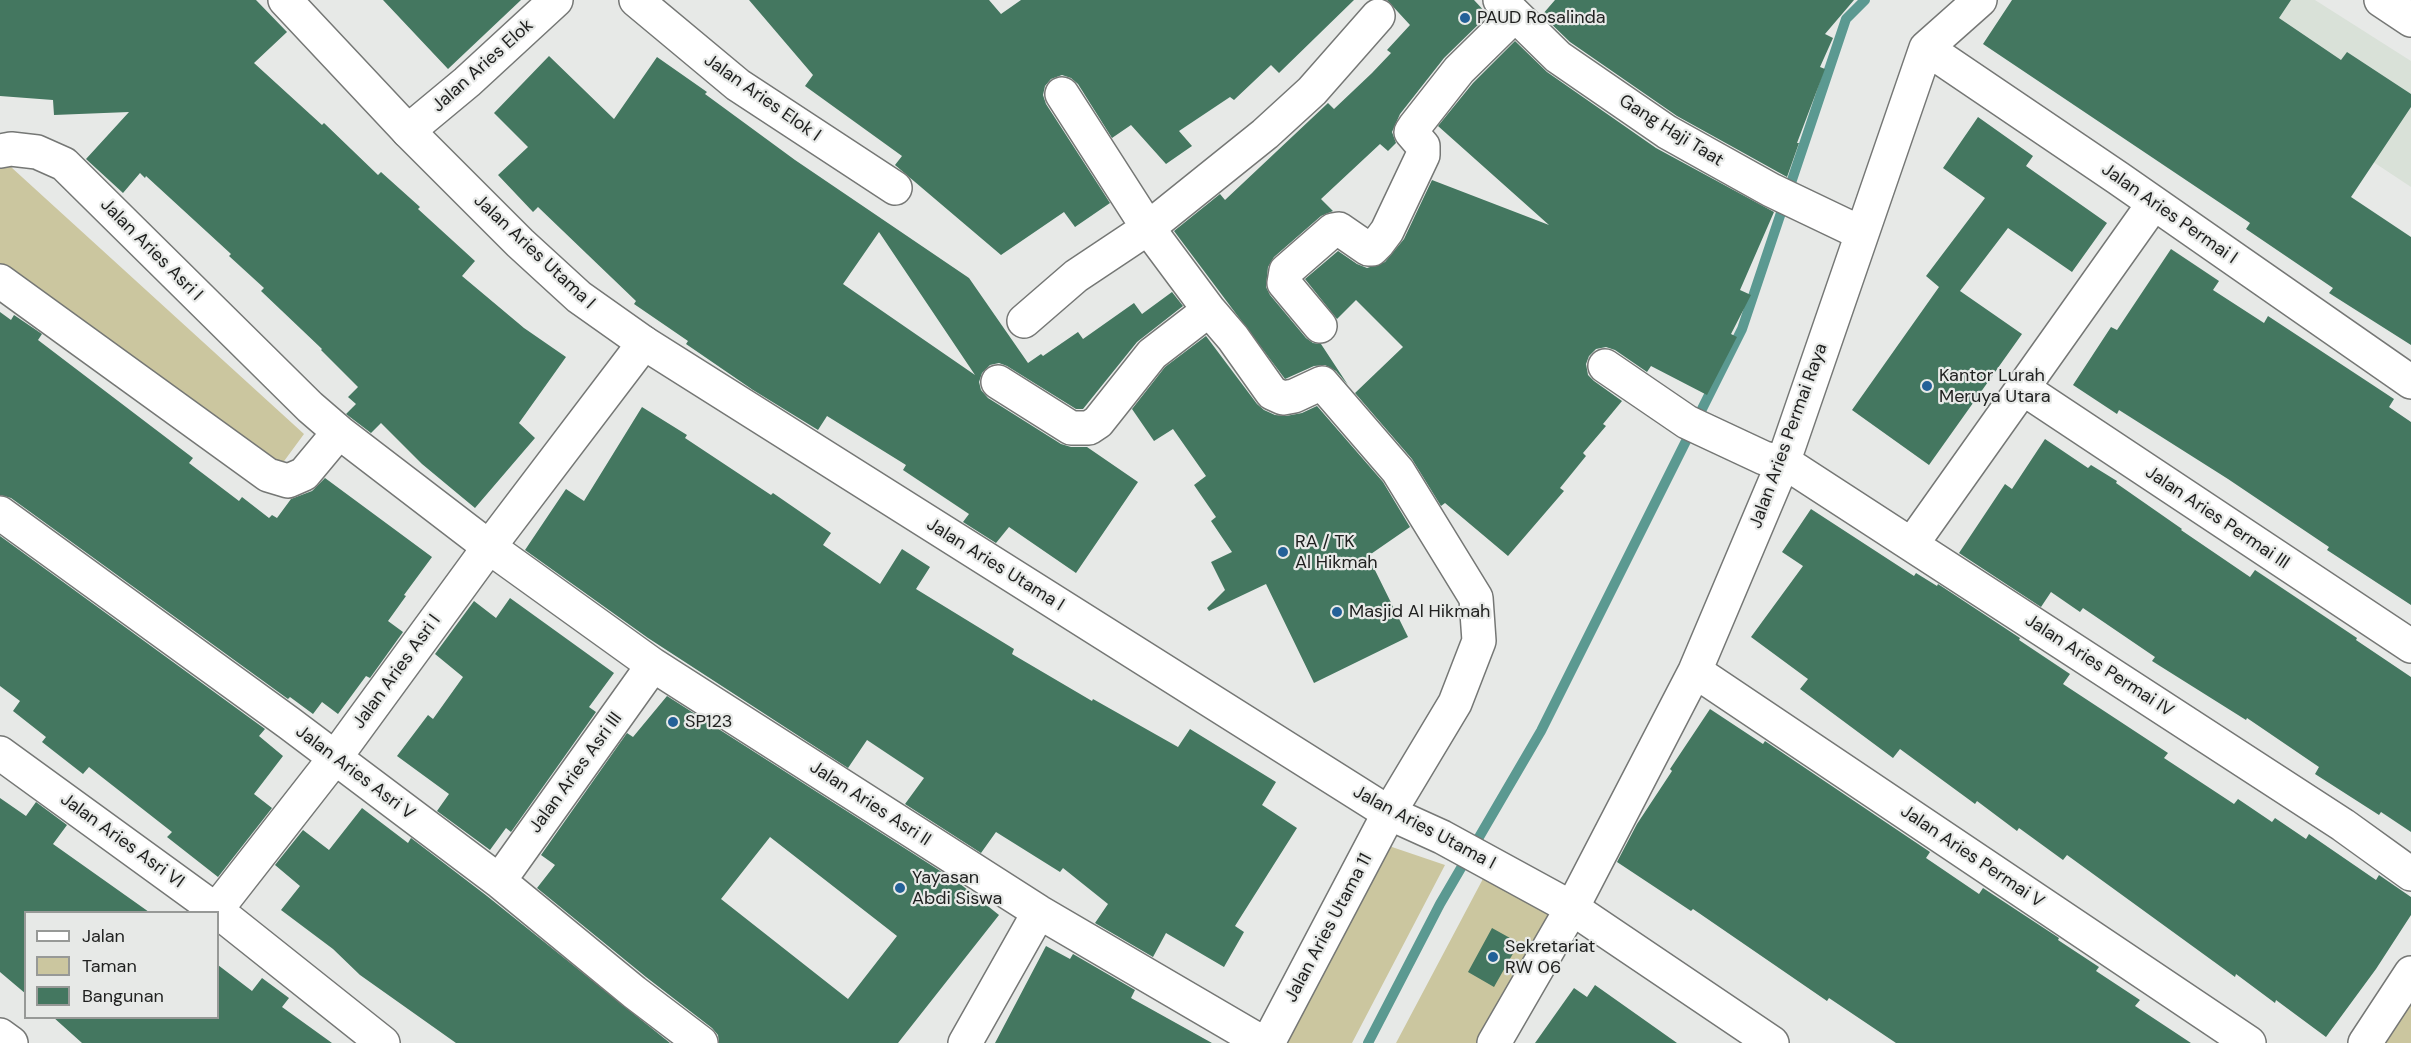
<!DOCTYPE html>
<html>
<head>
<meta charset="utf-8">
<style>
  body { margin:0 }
  #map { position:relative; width:2411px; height:1043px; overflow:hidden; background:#e7e9e7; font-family:"DM Sans",sans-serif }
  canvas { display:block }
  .legend { position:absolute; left:24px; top:911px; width:195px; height:108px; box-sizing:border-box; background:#e7e9e7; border:2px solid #979997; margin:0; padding:8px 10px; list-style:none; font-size:18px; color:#202120 }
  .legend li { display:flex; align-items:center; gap:12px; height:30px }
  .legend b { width:30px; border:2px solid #979997 }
</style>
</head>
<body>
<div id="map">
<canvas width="2411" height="1043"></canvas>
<ul class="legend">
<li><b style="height:8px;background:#fff"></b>Jalan</li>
<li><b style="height:16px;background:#cbc69f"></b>Taman</li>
<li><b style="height:16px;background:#447760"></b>Bangunan</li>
</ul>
</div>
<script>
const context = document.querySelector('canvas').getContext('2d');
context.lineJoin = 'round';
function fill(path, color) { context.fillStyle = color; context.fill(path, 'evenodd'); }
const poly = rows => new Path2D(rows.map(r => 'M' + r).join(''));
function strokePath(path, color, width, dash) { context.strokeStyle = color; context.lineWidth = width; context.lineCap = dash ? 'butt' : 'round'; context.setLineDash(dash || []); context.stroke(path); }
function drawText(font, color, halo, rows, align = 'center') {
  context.font = font + ' "DM Sans",sans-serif'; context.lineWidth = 4.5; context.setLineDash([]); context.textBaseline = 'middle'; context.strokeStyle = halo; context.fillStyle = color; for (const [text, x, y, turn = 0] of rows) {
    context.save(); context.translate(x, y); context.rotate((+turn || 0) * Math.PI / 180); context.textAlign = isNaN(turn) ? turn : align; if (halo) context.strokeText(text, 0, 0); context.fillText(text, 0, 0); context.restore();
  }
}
const built = poly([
  [2129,0,2315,0,2411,61,2411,187]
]);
const green = poly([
  [0,157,304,434,279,468,0,270],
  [1389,846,1445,865,1352,1043,1282,1043],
  [1485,875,1551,910,1480,1043,1396,1043],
  [2411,958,2411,1043,2353,1043]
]);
const stream = poly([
  [1368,1043,1440,904,1541,731,1742,329,1846,19,1865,0]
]);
const building = poly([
  [0,0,256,0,287,32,254,63,322,125,324,123,378,175,381,172,420,207,418,209,475,261,462,276,524,328,566,357,519,423,535,438,475,508,422,464,381,423,371,433,346,414,356,404,348,397,358,387,321,350,322,349,261,291,264,288,229,256,231,254,146,176,145,178,140,173,123,193,86,159,129,112,54,115,53,100,0,96],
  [383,0,521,0,448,69],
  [749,0,989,0,1001,14,1021,0,1354,0,1279,73,1271,65,1234,100,1230,97,1179,131,1192,146,1166,164,1131,125,1112,138,1078,84,1071,78,1062,75,1051,79,1045,86,1043,95,1046,104,1110,203,1075,227,1064,212,1001,255,895,165,902,156,805,86,813,75],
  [1387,0,1474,0,1488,15,1444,58,1400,114,1392,132,1396,143,1388,151,1380,144,1321,199,1333,211,1321,216,1274,257,1268,267,1266,287,1270,295,1306,338,1313,343,1321,344,1348,385,1336,371,1325,365,1314,366,1285,379,1174,231,1220,194,1225,200,1328,103,1334,109,1372,73,1391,53,1387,50,1410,25],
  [1555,0,1854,0,1825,34,1833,38,1820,67,1825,69,1797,143,1799,143,1787,177,1677,116,1570,42,1542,15],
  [2012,0,2291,0,2279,18,2341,60,2347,52,2411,94,2411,107,2351,197,2411,237,2411,345,2329,293,2333,288,2246,229,2250,223,1983,44],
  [1515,41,1547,72,1656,148,1774,212,1740,290,1751,295,1731,334,1737,337,1707,395,1651,366,1647,372,1615,350,1606,347,1596,349,1589,356,1586,364,1588,375,1594,381,1622,401,1603,424,1606,426,1583,453,1586,456,1560,488,1564,491,1508,556,1445,503,1441,506,1412,459,1355,393,1403,347,1356,300,1337,319,1305,279,1338,251,1357,264,1367,268,1385,262,1404,239,1432,180,1549,225,1438,126,1473,83],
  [549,56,614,119,657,57,707,92,705,94,795,160,969,278,1028,363,1041,354,1043,356,1078,332,1083,339,1134,303,1142,314,1172,292,1183,306,1137,342,1083,409,1076,409,1007,366,999,363,990,365,982,373,979,382,981,390,988,398,1061,444,1071,447,1087,447,1138,482,1076,573,1009,527,996,543,963,522,969,514,903,470,906,465,827,416,818,430,753,390,686,344,688,341,634,304,636,301,538,207,533,212,498,175,528,147,494,113],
  [879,232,975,375,843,284],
  [1978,117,2033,156,2026,166,2107,223,2072,272,2008,228,1960,291,2022,334,1929,465,1852,410,1939,287,1926,276,1985,198,1943,168],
  [2171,249,2219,281,2213,290,2264,323,2268,316,2394,399,2389,407,2411,422,2411,605,2327,550,2329,547,2228,479,2119,410,2117,414,2073,385,2111,327,2117,330],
  [0,312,11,320,14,315,42,334,38,340,193,458,189,463,239,501,242,497,269,518,272,515,277,518,291,499,312,491,325,478,432,557,404,595,406,596,388,621,403,632,370,678,366,676,338,714,322,702,313,714,290,697,288,699,11,498,0,495],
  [1206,336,1257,404,1264,410,1275,415,1286,416,1302,413,1317,406,1383,482,1410,527,1368,556,1408,637,1314,683,1266,584,1209,611,1207,608,1225,590,1211,562,1232,552,1211,521,1216,517,1194,485,1206,476,1173,429,1154,441,1132,409,1165,367],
  [642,407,687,435,685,438,771,495,773,493,831,533,823,545,880,584,902,549,930,567,916,589,1014,649,1012,654,1092,701,1093,699,1178,747,1190,729,1276,782,1262,805,1297,828,1235,926,1244,932,1224,967,1166,933,1153,957,1095,923,1108,904,1063,868,1060,872,996,832,981,853,905,804,924,778,867,740,848,768,648,638,525,550,566,489,584,501],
  [2045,439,2088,468,2091,465,2117,481,2116,483,2182,529,2181,530,2250,577,2255,570,2357,638,2356,640,2411,677,2411,832,2381,812,2379,815,2315,774,2319,767,2247,718,2246,720,2152,661,2155,657,2083,608,2080,612,2051,592,2041,607,1959,553,2005,484,2012,489],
  [1811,509,1914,576,1916,573,1937,586,1938,584,2020,638,2019,640,2070,674,2063,684,2168,753,2164,758,2234,804,2238,799,2272,822,2275,818,2306,839,2309,834,2376,880,2379,875,2411,897,2411,915,2376,969,2326,1037,2276,1000,2275,1003,2236,974,2235,977,2067,855,2063,860,2019,828,2017,831,1977,801,1975,804,1900,749,1893,758,1800,689,1808,679,1751,637,1803,566,1782,552],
  [0,536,265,729,259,736,283,756,254,794,272,808,218,877,167,837,172,832,89,767,83,774,42,742,46,737,13,711,20,701,0,686],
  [510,598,614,673,589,707,596,712,511,832,506,828,490,850,437,811,449,794,397,756,428,715,433,719,463,677,435,654,474,601,496,618],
  [667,696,959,883,999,915,898,1043,719,1043,718,1035,712,1028,646,977,537,888,555,865,541,855,627,733,633,737],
  [770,837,897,936,848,999,721,899],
  [1710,709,1763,744,1765,741,1930,852,1926,858,1979,894,1983,888,2059,938,2058,940,2099,967,2096,971,2140,1000,2135,1006,2191,1043,1896,1043,1829,998,1827,1001,1693,909,1691,911,1617,862,1637,824,1672,771,1670,769],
  [0,798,26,816,36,802,67,825,53,844,149,912,26,912,26,994,0,972],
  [362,808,408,843,411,838,487,896,670,1043,456,1043,360,975,333,949,281,910,300,886,275,865,303,830,329,850],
  [1492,928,1519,943,1494,987,1468,972],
  [1046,946,1070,959,1073,954,1135,990,1131,998,1212,1043,995,1043],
  [218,965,252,991,262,978,289,998,282,1007,332,1043,82,1043,53,1017,218,1017],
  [1595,985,1677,1043,1535,1043,1574,988,1587,997]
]);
const street = poly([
  [636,0,738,85,895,188],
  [1500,0,1558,57,1667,132,1771,190,1861,233],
  [1926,48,2118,178,2411,382],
  [1062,94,1148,228,1209,310],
  [408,131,467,82,556,0],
  [0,151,11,149,37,152,64,164,310,407,339,432,489,547,653,665,1039,912,1263,1043],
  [0,281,268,475,288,481,304,474,339,432],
  [1024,321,1076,276,1148,228,1265,134,1312,91,1378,16],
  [1320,326,1284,283,1286,271,1333,230,1339,229,1368,249,1372,249,1378,243,1387,231,1423,155,1423,146,1411,132,1415,126,1459,70,1515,15],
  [1605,366,1687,422,1764,458,1783,463,1795,469,2343,825,2411,874],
  [998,382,1071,428,1089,428,1098,422,1152,354,1209,310,1233,338,1272,393,1283,398,1294,396,1322,383,1398,471,1476,598,1479,641,1455,703,1389,813,1268,1043],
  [2024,389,2411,646],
  [0,513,289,723,499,881,634,992,701,1043],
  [1912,544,2154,203],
  [1695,671,2249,1043],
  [0,753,216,910,383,1043],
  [499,881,653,665],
  [216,910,334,759,489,547,644,343],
  [0,1035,11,1043],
  [965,1043,1039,912],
  [1494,1043,1572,908,1695,671,1783,463,1926,48,1980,0],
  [2365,1043,2411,973]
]);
const secondary = poly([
  [285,0,408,131,520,243,579,297,644,343,1389,813,1442,837,1572,908,1772,1043]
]);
const primary = poly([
  [2381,0,2411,20]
]);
const markers = [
  [1465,18,6,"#236198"],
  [1927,386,6,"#236198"],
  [1283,552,6,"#236198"],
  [1337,612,6,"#236198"],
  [673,722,6,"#236198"],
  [900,888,6,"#236198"],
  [1493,957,6,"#236198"]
];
const poiNames = [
  ["PAUD Rosalinda",1477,18],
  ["Kantor Lurah",1939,376],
  ["Meruya Utara",1939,397],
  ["RA / TK",1295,542],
  ["Al Hikmah",1295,563],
  ["Masjid Al Hikmah",1349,612],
  ["SP123",685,722],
  ["Yayasan",912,878],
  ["Abdi Siswa",912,899],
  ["Sekretariat",1505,947],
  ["RW 06",1505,968]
];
const streetNames = [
  ["Jalan Aries Elok",483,66,-42],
  ["Jalan Aries Elok I",762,98,35],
  ["Gang Haji Taat",1671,131,32],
  ["Jalan Aries Permai I",2169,214,35],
  ["Jalan Aries Asri I",151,250,45],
  ["Jalan Aries Utama I",534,252,43],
  ["Jalan Aries Permai Raya",1789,436,-70],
  ["Jalan Aries Permai III",2217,518,34],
  ["Jalan Aries Utama I",995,565,32],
  ["Jalan Aries Permai IV",2099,666,33],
  ["Jalan Aries Asri I",397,672,-54],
  ["Jalan Aries Asri V",355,773,37],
  ["Jalan Aries Asri III",576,773,-54],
  ["Jalan Aries Asri II",870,804,33],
  ["Jalan Aries Utama I",1424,828,28],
  ["Jalan Aries Asri VI",122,841,36],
  ["Jalan Aries Permai V",1972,857,34],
  ["Jalan Aries Utama 11",1329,928,-62]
];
fill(built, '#d9e1d8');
fill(green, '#cbc69f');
strokePath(stream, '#5b9991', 10);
fill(building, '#447760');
strokePath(street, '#757775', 36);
strokePath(secondary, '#757775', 36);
strokePath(primary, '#757775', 36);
strokePath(street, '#fff', 33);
strokePath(secondary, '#fff', 33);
strokePath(primary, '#fff', 33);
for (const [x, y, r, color] of markers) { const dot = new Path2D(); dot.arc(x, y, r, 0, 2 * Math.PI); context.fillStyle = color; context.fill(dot); strokePath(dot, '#e7e9e7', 2); }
drawText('18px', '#202120', '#e7e9e7', poiNames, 'left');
drawText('18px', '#202120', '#e7e9e7', streetNames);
</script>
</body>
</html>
